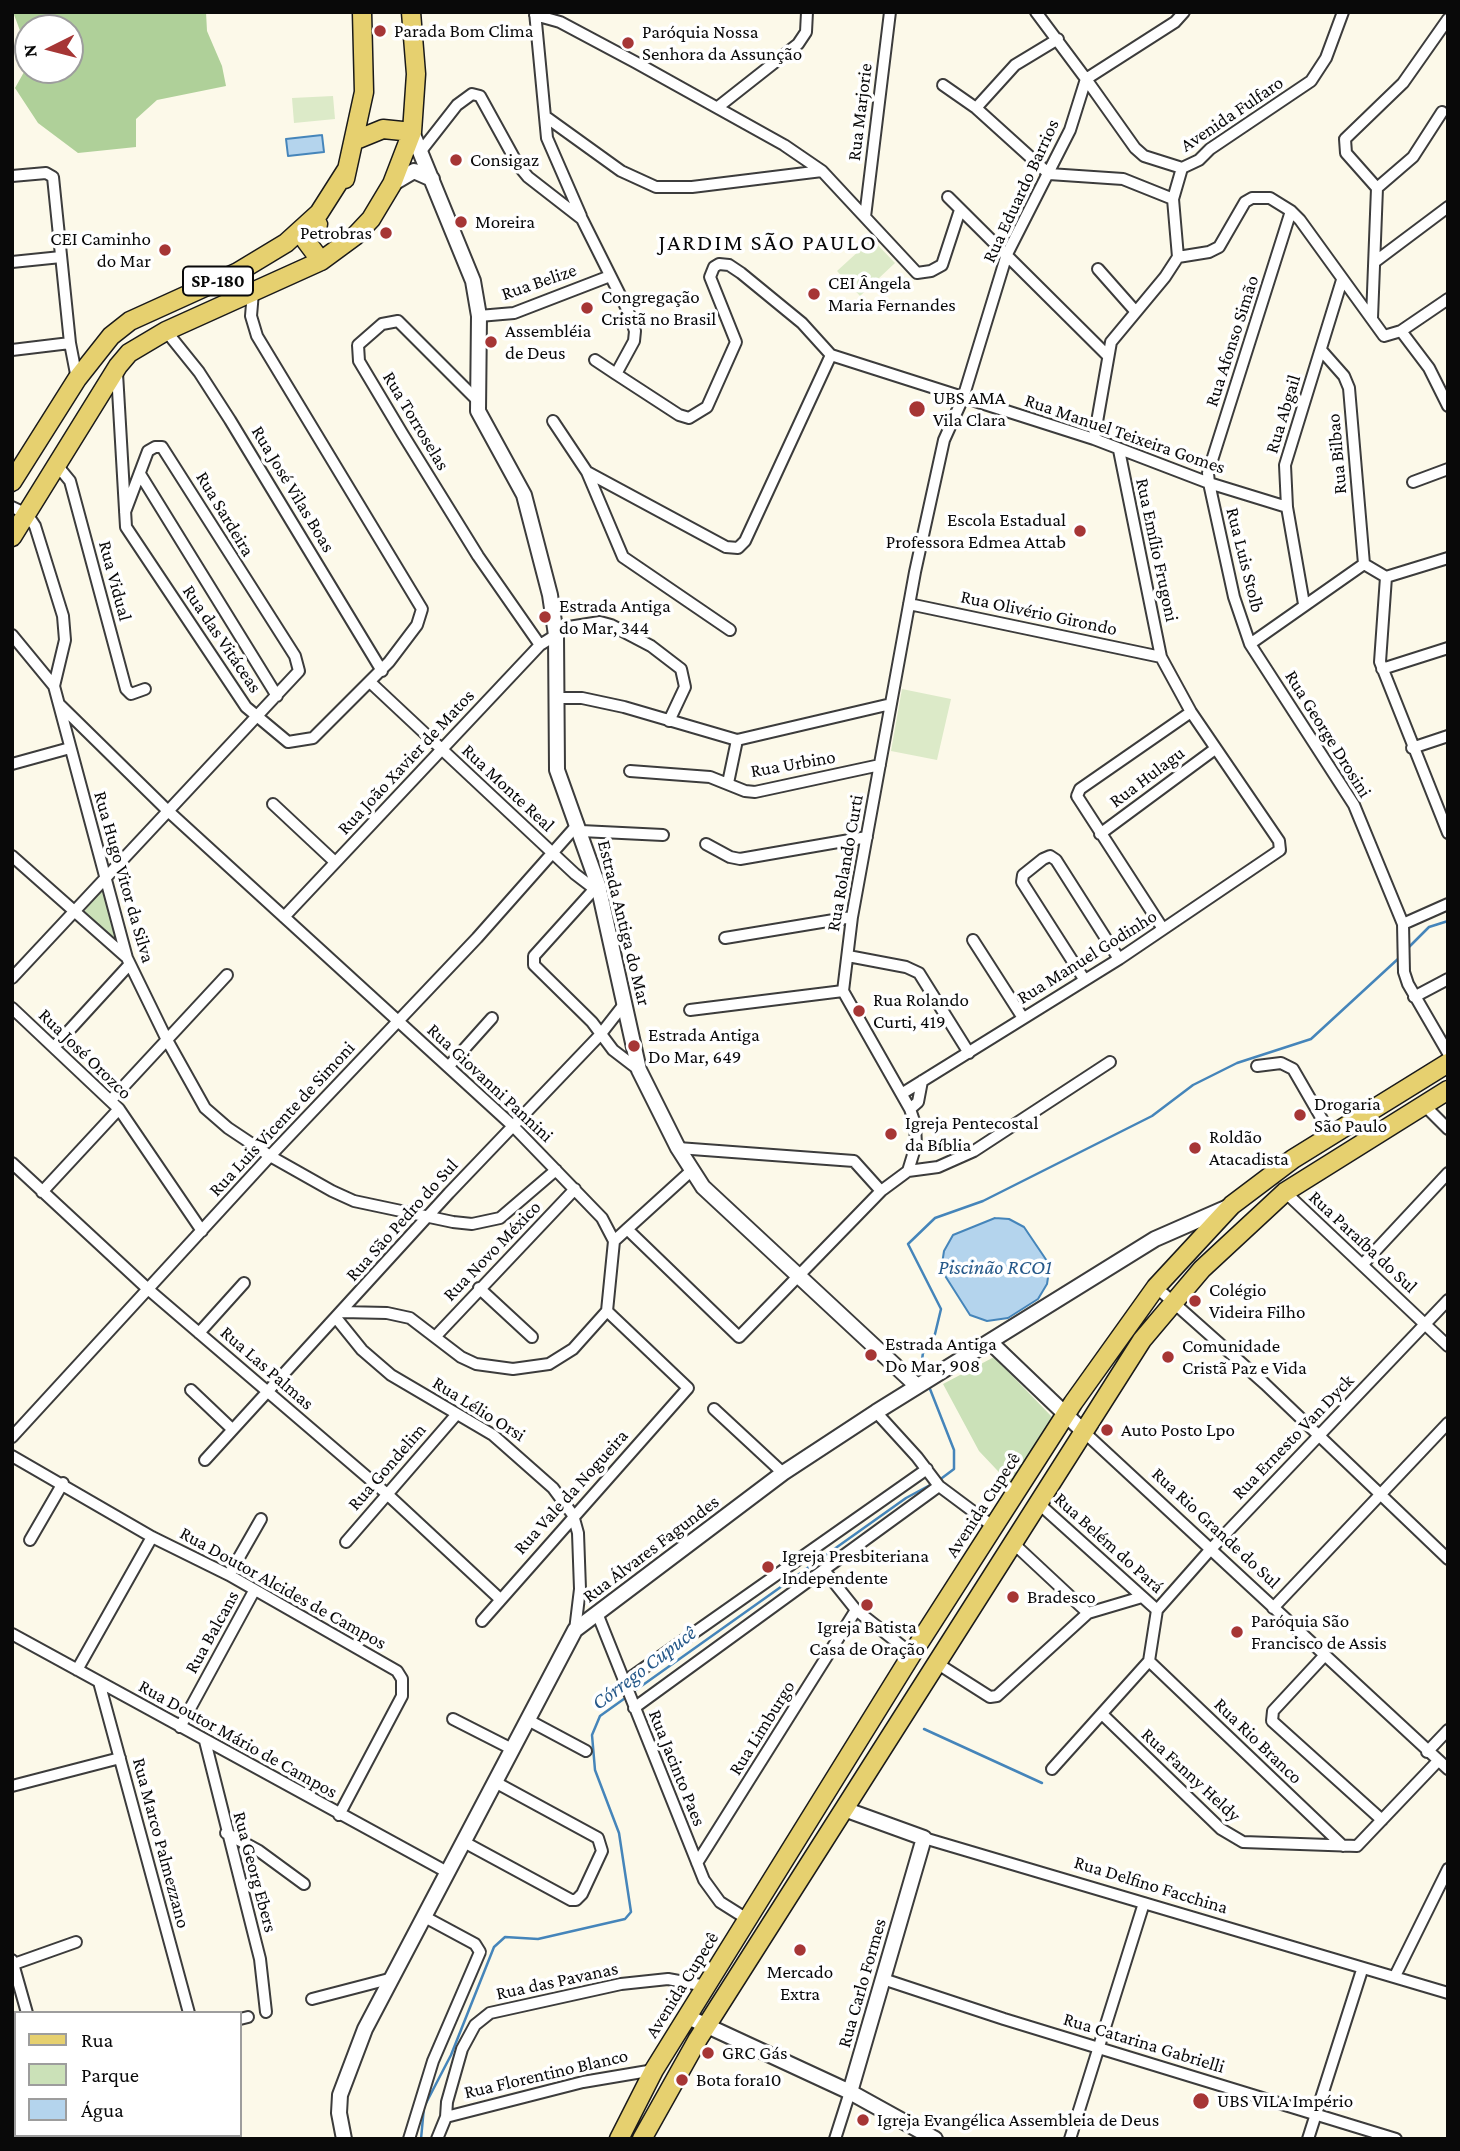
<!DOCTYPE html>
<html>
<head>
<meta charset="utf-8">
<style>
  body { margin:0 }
  #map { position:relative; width:1460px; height:2151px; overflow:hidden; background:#fcf9e9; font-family:"Crimson Pro",serif }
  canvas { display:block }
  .frame { position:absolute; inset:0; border:14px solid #090909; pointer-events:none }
  .legend { position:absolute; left:14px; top:2011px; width:228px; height:126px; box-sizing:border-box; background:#fff; border:2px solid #9d9d9d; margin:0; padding:9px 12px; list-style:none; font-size:21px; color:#090909 }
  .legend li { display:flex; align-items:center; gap:14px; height:35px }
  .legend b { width:35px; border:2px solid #9d9d9d }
  .north { position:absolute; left:14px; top:14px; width:70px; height:70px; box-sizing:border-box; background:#fff; border:2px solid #9d9d9d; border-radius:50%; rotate:264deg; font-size:19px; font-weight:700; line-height:28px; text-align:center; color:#090909 }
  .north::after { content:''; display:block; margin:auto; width:24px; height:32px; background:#a63635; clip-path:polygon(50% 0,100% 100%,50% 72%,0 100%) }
</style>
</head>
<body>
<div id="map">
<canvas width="1460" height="2151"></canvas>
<div class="frame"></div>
<ul class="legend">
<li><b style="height:9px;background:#e6d06f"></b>Rua</li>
<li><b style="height:19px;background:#cbe1b8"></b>Parque</li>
<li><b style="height:19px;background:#b4d4ed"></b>Água</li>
</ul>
<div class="north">N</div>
</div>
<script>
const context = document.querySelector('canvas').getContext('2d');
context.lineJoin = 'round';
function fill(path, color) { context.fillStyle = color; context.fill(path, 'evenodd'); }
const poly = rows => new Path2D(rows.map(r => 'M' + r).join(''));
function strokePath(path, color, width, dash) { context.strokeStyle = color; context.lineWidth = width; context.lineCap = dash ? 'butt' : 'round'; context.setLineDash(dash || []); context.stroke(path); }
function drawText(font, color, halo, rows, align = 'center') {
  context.font = font + ' "Crimson Pro",serif'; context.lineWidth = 7; context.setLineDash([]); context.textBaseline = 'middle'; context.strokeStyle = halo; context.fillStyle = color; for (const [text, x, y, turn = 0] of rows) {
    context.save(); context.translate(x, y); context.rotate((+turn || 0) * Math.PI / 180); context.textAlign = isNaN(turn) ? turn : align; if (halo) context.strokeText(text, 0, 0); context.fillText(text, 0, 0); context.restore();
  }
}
const green = poly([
  [104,891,120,939,116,944,83,913,99,892],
  [994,1357,1052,1417,1012,1486,979,1451,943,1384]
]);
const forest = poly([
  [13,12,206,12,207,31,222,66,226,86,157,100,136,119,136,147,78,153,38,123,15,88,28,65,28,70,70,70,70,28,28,28,28,52]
]);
const pitch = poly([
  [333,96,335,119,294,123,292,98],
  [872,239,895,263,860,296,837,271],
  [902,689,951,699,937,760,891,751]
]);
const water = poly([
  [322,135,324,152,288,156,286,139,322,135],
  [995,1218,1009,1219,1024,1227,1049,1264,1049,1271,1047,1284,1038,1299,1008,1318,987,1321,970,1315,942,1271,942,1264,944,1251,953,1235,995,1218]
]);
const stream = poly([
  [1408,948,1429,927,1448,921],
  [921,1366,923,1353,935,1334,941,1309,908,1244,935,1218,983,1201,1152,1116,1193,1085,1237,1063,1311,1039,1399,958],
  [930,1389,954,1450,954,1469,938,1481],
  [633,1692,906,1498,932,1484],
  [924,1729,1042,1783],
  [421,2139,424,2107,451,2055,494,1947,505,1937,538,1939,625,1919,631,1912,619,1833,595,1770,592,1735,600,1716,628,1696]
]);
const minor = poly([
  [535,12,547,138,581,216],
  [1036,12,1086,79,1175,22,1184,12],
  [535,15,560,22,635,62,784,145,822,171,917,273,931,271,942,265,960,210],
  [1086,79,1135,148,1144,156,1182,168],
  [943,85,976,108,1049,174,1123,179,1173,199],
  [718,107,798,44,806,32,807,12],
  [976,108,1015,65,1058,39],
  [546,117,621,171,656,187,692,187,822,171],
  [421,151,457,105,472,94,480,96,518,165,528,177,582,219,628,311,635,331,634,341,616,374,679,415,689,418,707,407,736,342,710,277,714,267,719,264,729,265,741,273,802,323,831,355],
  [12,176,46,173,53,177,70,343,77,379],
  [1377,188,1413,157,1442,112],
  [948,197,1107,355],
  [1291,211,1208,473,1209,483,1234,597,1250,644,1354,805,1403,924,1404,972,1408,984,1448,1053],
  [865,217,890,12],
  [1178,257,1209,252,1219,247,1245,202,1252,198,1270,198,1291,211,1300,220,1384,336,1401,331,1448,299],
  [1376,261,1448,207],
  [12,262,61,257],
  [1098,269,1136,312],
  [479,316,514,313,610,276],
  [1372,318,1377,188,1346,153,1345,139,1403,83,1448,19],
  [166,331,199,372,230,420,382,671],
  [1401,331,1429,368,1448,406],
  [12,350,70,343],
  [1321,350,1344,376,1349,388,1364,564],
  [831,355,1094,439,1209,483,1287,507],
  [595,360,616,374],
  [117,373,126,527,246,707,288,742,313,738,389,662,417,625,422,609,257,336,251,316,253,292],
  [475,398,398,321,382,324,358,345,359,361,402,433,478,556,540,645],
  [553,421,587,472,623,557,730,630],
  [1094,439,1111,342,1165,277,1178,257,1173,199,1182,168,1199,160,1210,149,1311,81,1326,58,1343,12],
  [56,464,70,481,126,689,131,694,145,689],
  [587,472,726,547,738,548,745,541,831,355],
  [140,474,277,696],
  [1413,482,1448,469],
  [12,507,27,514,35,526,63,616,65,640,54,686],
  [1364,564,1386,577,1448,558],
  [1386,577,1380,662,1448,833],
  [909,604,1161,657],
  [1304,604,1287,507,1285,465,1342,280],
  [556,629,600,622,611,625,651,646,681,669,685,687,669,721],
  [12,635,54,686,127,958,167,1040,205,1108,228,1128,270,1156,332,1191,354,1201,453,1222,472,1224,500,1218,556,1170],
  [1250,644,1364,564],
  [1382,669,1448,648],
  [371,683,575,874,592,887],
  [556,698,582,698,624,707,737,740,891,704],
  [60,705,167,810,513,1126,602,1218,614,1241,607,1311,573,1349,549,1364,513,1369,476,1364,461,1357,410,1318,387,1313,342,1312],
  [1412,748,1448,736],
  [12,764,70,748],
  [630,771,710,777,745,791,755,792,880,765],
  [728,783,737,740],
  [273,804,335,862],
  [581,831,663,835],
  [1100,834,1215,749],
  [706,844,730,857,740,859,867,837],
  [12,856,125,956],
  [598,885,534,956,534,965,592,1022,613,1050,639,1070],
  [284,917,540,645,556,635],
  [1403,924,1448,904],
  [1163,929,1077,796,1080,789,1191,712],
  [725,938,852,917],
  [973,940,1023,1018],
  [848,956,906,967,919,973,969,1053],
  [12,978,299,671,295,656,162,447,155,447,148,451,125,512],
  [1084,979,1022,882,1023,875,1043,859,1050,856,1056,860,1119,959],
  [1414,997,1448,979],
  [12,1008,119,1109,202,1231],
  [690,1010,843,991],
  [54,1047,129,965],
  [449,1066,492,1018],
  [1257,1066,1281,1063,1293,1069,1330,1133],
  [903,1093,1119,959,1280,850,1279,841,1191,712,1161,657,1119,450],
  [111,1100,227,975],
  [1423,1104,1448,1129],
  [910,1109,918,1102,922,1081],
  [678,1148,854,1161,881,1191],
  [12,1163,149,1290,387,1494,500,1599],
  [908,1171,938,1167,974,1151,1110,1062],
  [42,1192,119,1109],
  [1285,1192,1448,1346],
  [627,1229,739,1337,881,1191,908,1171,916,1145,915,1124,910,1109,843,991,852,917,915,572,944,440,963,398,1007,254,1070,130,1086,79],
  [614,1241,691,1171],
  [1363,1264,1448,1173],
  [1156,1287,1265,1384,1448,1559],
  [479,1288,532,1337],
  [337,1319,362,1350,391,1375,493,1435,553,1488,573,1515,578,1533,580,1589,575,1630],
  [199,1333,244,1283],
  [435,1337,575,1189],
  [191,1390,232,1429],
  [714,1409,783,1473],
  [876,1412,917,1457,939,1486,994,1527],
  [1084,1432,1448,1769],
  [12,1437,270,1156,477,938,578,824],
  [12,1456,152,1537,229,1575,397,1671,402,1679,402,1696,339,1815],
  [205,1460,449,1193,600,1035,625,1003],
  [1037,1502,1157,1610],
  [30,1540,63,1483],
  [346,1542,456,1415],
  [1013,1543,1088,1613],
  [824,1570,856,1610,912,1654],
  [229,1575,261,1519],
  [1273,1608,1448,1423],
  [597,1613,704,1880,720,1902,747,1919],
  [482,1621,688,1388,607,1311],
  [12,1634,447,1872],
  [1325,1655,1273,1711,1272,1721,1382,1820],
  [1149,1661,1343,1846],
  [935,1662,990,1697,997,1696,1088,1613,1142,1597],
  [77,1670,152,1537],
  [99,1682,189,2013],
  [624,1682,927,1469],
  [634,1708,939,1486],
  [1102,1714,1221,1829,1243,1842,1357,1846,1437,1762],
  [453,1719,512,1749],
  [528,1720,586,1751],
  [180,1727,254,1591],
  [205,1741,260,1959,266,2012],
  [1427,1752,1448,1730],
  [1052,1769,1149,1661,1157,1610,1210,1550,1448,1300],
  [12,1786,120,1758],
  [226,1833,259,1851,304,1884],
  [924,1838,1448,1993],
  [464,1842,571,1900,576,1900,582,1894,602,1851,598,1838,495,1782],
  [697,1863,856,1610],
  [12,1960,27,2013],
  [14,1964,76,1942],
  [1395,1976,1448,1869],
  [883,1979,1004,2019,1396,2139],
  [312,1999,389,1979],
  [240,2019,248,2017],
  [446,2117,583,2082,654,2070],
  [58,2135,59,2139],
  [220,2135,221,2139],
  [409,2139,433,2061,480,1952,475,1944,423,1916],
  [437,2139,446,2117,447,2102,462,2049,475,2025,490,2013,621,1984,668,1979,706,1986],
  [835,2139,850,2092],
  [1070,2139,1144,1903],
  [1308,2139,1362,1970]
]);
const tertiary = poly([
  [412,132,473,281,479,316,478,411,524,495,550,595,556,635,557,770,598,885,639,1070,678,1148,703,1187,917,1386],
  [392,184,414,171,432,179],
  [990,1342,1084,1432],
  [844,1809,924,1838,850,2092],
  [688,2017,850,2092,935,2139],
  [344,2139,339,2113,340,2095,365,2029,575,1630,783,1473,876,1412,1155,1239,1228,1207]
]);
const primary = poly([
  [356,140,383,129,412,132],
  [345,179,364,92,362,12],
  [318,224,306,241,321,261],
  [12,482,77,379,111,336,130,321,238,272,286,243,319,213,347,169],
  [12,537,118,366,129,353,166,331,321,261,355,236,371,219,392,184,412,132,416,74,411,12],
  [619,2139,654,2070,912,1654,1073,1403,1156,1287,1232,1205,1293,1159,1448,1063],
  [642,2139,698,2039,1142,1340,1202,1269,1285,1192,1448,1090]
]);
const markers = [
  [380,31,7,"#a63635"],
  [628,43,7,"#a63635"],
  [456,160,7,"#a63635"],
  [461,222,7,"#a63635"],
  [386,233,7,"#a63635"],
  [165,250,7,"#a63635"],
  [814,294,7,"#a63635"],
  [587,308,7,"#a63635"],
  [491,342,7,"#a63635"],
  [917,409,9,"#a63635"],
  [1080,531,7,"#a63635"],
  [545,617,7,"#a63635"],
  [859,1011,7,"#a63635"],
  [634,1046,7,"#a63635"],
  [1300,1115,7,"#a63635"],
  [891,1134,7,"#a63635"],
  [1195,1148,7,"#a63635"],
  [1195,1301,7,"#a63635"],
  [871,1355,7,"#a63635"],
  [1168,1357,7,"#a63635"],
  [1107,1430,7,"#a63635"],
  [768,1567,7,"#a63635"],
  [1013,1597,7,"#a63635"],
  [867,1605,7,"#a63635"],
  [1237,1632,7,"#a63635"],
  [800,1950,7,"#a63635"],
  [708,2053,7,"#a63635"],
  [682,2080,7,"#a63635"],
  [1201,2101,9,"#a63635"],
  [863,2120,7,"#a63635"]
];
const shields = [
  [218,281,70]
];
const shieldNames = [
  ["SP-180",218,281]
];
const poiNames = [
  ["Parada Bom Clima",394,31],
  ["Paróquia Nossa",642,32],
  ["Senhora da Assunção",642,54],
  ["Consigaz",470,160],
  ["Moreira",475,222],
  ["Petrobras",372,233,"right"],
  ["CEI Caminho",151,239,"right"],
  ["do Mar",151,261,"right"],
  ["CEI Ângela",828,283],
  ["Maria Fernandes",828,305],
  ["Congregação",601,297],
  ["Cristã no Brasil",601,319],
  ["Assembléia",505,331],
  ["de Deus",505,353],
  ["UBS AMA",933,398],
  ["Vila Clara",933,420],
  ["Escola Estadual",1066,520,"right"],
  ["Professora Edmea Attab",1066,542,"right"],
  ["Estrada Antiga",559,606],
  ["do Mar, 344",559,628],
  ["Rua Rolando",873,1000],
  ["Curti, 419",873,1022],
  ["Estrada Antiga",648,1035],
  ["Do Mar, 649",648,1057],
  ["Drogaria",1314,1104],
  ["São Paulo",1314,1126],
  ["Igreja Pentecostal",905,1123],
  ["da Bíblia",905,1145],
  ["Roldão",1209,1137],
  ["Atacadista",1209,1159],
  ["Colégio",1209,1290],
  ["Videira Filho",1209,1312],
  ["Estrada Antiga",885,1344],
  ["Do Mar, 908",885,1366],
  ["Comunidade",1182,1346],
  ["Cristã Paz e Vida",1182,1368],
  ["Auto Posto Lpo",1121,1430],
  ["Igreja Presbiteriana",782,1556],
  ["Independente",782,1578],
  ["Bradesco",1027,1597],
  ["Paróquia São",1251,1621],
  ["Francisco de Assis",1251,1643],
  ["Igreja Batista",867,1627,"center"],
  ["Casa de Oração",867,1649,"center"],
  ["Mercado",800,1972,"center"],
  ["Extra",800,1994,"center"],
  ["GRC Gás",722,2053],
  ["Bota fora10",696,2080],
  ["UBS VILA Império",1217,2101],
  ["Igreja Evangélica Assembleia de Deus",877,2120]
];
const streetNames = [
  ["Rua Marjorie",860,112,-83],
  ["Avenida Fulfaro",1232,114,-34],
  ["Rua Eduardo Barrios",1021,191,-65],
  ["Rua Belize",539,282,-19],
  ["Rua Afonso Simão",1232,341,-72],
  ["Rua Abgail",1283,414,-73],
  ["Rua Torroselas",416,421,59],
  ["Rua Manuel Teixeira Gomes",1125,434,19],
  ["Rua Bilbao",1337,454,-95],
  ["Rua José Vilas Boas",293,489,59],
  ["Rua Sardeira",225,514,59],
  ["Rua Emílio Frugoni",1157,550,78],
  ["Rua Luis Stolb",1245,560,76],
  ["Rua Vidual",115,581,75],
  ["Rua Olivério Girondo",1039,613,12],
  ["Rua das Vitáceas",222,639,56],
  ["Rua George Drosini",1328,734,58],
  ["Rua João Xavier de Matos",406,762,-47],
  ["Rua Urbino",793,764,-10],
  ["Rua Hulagu",1147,777,-37],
  ["Rua Monte Real",508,788,43],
  ["Rua Rolando Curti",845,863,-80],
  ["Rua Hugo Vitor da Silva",124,877,74],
  ["Estrada Antiga do Mar",624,923,76],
  ["Rua Manuel Godinho",1087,957,-32],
  ["Rua José Orozco",85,1054,44],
  ["Rua Giovanni Pannini",490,1083,43],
  ["Rua Luis Vicente de Simoni",282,1119,-47],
  ["Rua São Pedro do Sul",402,1220,-48],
  ["Rua Paraíba do Sul",1363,1242,43],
  ["Rua Novo México",492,1251,-46],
  ["Rua Las Palmas",267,1368,41],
  ["Rua Lélio Orsi",479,1409,32],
  ["Rua Ernesto Van Dyck",1293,1437,-46],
  ["Rua Gondelim",387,1467,-49],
  ["Rua Vale da Nogueira",571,1492,-48],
  ["Avenida Cupecê",983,1505,-57],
  ["Rua Rio Grande do Sul",1216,1528,43],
  ["Rua Belém do Pará",1109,1543,42],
  ["Rua Álvares Fagundes",651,1549,-37],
  ["Rua Doutor Alcides de Campos",283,1588,29],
  ["Rua Balcans",212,1632,-61],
  ["Rua Limburgo",762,1728,-58],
  ["Rua Doutor Mário de Campos",238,1739,29],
  ["Rua Rio Branco",1258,1741,44],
  ["Rua Jacinto Paes",677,1768,68],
  ["Rua Fanny Heldy",1191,1775,43],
  ["Rua Marco Palmezzano",161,1843,75],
  ["Rua Georg Ebers",255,1872,75],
  ["Rua Delfino Facchina",1151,1885,17],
  ["Rua das Pavanas",557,1981,-12],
  ["Rua Carlo Formes",862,1983,-74],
  ["Avenida Cupecê",682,1985,-58],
  ["Rua Catarina Gabrielli",1144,2043,17],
  ["Rua Florentino Blanco",546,2074,-13]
];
const waterNames = [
  ["Piscinão RCO1",995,1268],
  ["Córrego Cupucê",644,1668,-37]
];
const quarterNames = [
  ["JARDIM SÃO PAULO",768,243]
];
fill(green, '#cbe1b8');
fill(forest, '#afd099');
fill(pitch, '#dceac8');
fill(water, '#b4d4ed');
strokePath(water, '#4585ba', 2);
strokePath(stream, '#4585ba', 2.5);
strokePath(minor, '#3c3c3c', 14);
strokePath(tertiary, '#3c3c3c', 18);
strokePath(primary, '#1a1a1a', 21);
strokePath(minor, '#fff', 10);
strokePath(tertiary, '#fff', 14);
strokePath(primary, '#e6d06f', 18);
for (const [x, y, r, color] of markers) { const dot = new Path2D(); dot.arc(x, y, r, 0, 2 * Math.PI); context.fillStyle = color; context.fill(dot); strokePath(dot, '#fff', 2.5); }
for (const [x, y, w] of shields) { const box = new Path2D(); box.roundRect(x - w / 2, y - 14.5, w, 29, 5); context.fillStyle = '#fff'; context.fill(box); strokePath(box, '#090909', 2); }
drawText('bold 18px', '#090909', null, shieldNames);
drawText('19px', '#090909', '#fff', poiNames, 'left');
drawText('19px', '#090909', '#fff', streetNames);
drawText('italic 21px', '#255889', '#fff', waterNames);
context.letterSpacing = '2px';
drawText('23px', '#090909', '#fff', quarterNames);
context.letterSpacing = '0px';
</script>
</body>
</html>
